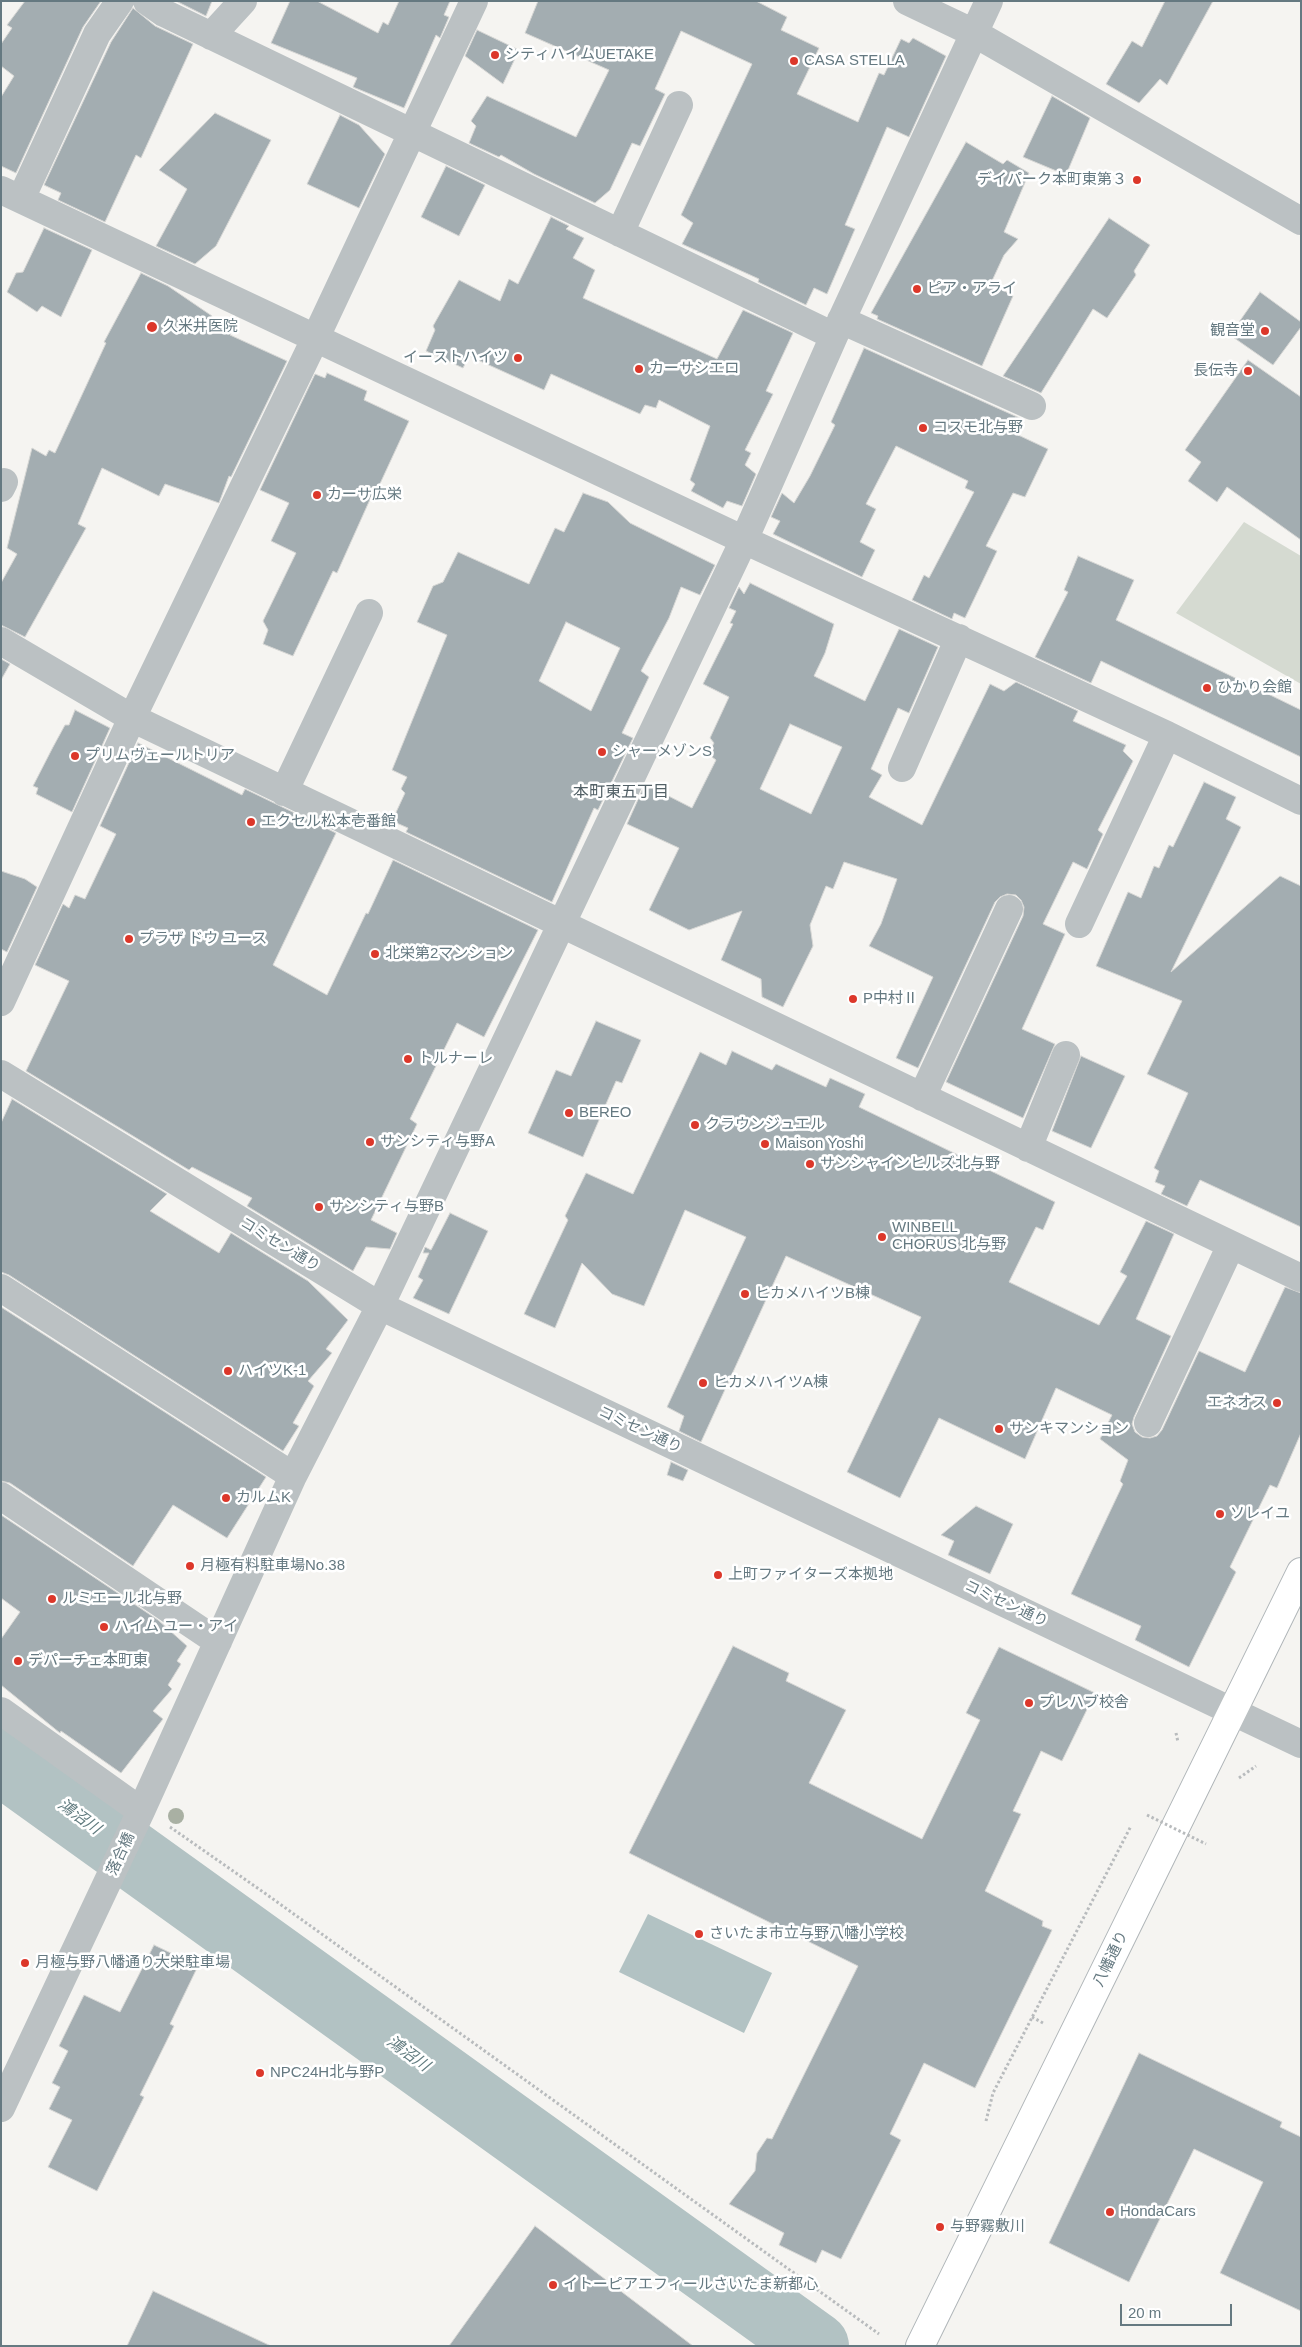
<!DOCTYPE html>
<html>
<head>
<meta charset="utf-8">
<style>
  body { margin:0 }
  #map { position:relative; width:1302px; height:2347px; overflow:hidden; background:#f5f4f1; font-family:Arial,sans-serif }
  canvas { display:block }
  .frame { position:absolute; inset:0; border:2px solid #657981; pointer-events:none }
  .scale { position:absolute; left:1120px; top:2304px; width:112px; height:22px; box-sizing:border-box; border:2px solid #657981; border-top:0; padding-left:6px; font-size:15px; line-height:18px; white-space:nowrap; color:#657981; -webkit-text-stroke:4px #fff; paint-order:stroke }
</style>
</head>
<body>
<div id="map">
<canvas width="1302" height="2347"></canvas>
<div class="frame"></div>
<div class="scale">20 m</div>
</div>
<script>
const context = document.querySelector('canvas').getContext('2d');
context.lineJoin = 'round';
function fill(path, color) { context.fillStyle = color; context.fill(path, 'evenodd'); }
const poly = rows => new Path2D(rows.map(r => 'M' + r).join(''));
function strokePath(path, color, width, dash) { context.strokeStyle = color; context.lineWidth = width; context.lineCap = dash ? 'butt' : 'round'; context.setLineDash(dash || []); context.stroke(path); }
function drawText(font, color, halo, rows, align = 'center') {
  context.font = font + ' Arial,"Noto Sans JP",sans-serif'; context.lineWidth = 5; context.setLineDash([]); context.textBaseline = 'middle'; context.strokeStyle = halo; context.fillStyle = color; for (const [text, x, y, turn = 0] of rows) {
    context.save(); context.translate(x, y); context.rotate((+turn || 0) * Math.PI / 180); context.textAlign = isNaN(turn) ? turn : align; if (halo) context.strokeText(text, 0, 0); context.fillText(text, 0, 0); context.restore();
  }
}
const green = poly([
  [1244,522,1301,556,1301,684,1176,613]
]);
const water = poly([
  [648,1914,772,1973,744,2033,619,1972]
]);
const river = poly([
  [1,1761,815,2346]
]);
const building = poly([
  [25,1,101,1,83,27,16,173,1,166,1,97,14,76,1,66,1,44,12,28,7,25,25,1],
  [176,1,212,1,206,16,176,1],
  [290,1,317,1,378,33,383,22,388,25,399,1,450,1,444,15,449,17,440,38,436,35,404,108,353,87,357,78,271,43,290,1],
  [538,1,756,1,787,17,781,30,819,48,797,94,858,122,879,73,884,75,901,39,909,43,913,38,946,56,909,137,887,127,845,225,855,229,827,294,814,288,806,305,758,282,759,279,682,244,693,223,681,215,752,64,681,31,655,89,665,94,640,146,632,143,610,190,595,203,534,174,501,155,499,157,469,143,476,126,471,121,487,96,576,137,609,70,525,33,538,1],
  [1165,1,1213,1,1167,85,1160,79,1139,103,1106,84,1132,41,1142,47,1165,1],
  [133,8,155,26,193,44,141,158,136,155,105,222,58,200,61,193,44,185,111,42,133,8],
  [477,30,519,50,503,84,465,56,477,30],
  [1052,96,1090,118,1066,175,1023,157,1052,96],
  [215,113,271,140,216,246,195,264,156,246,187,189,159,170,215,113],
  [340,115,359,125,385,154,359,208,307,184,340,115],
  [966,142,1003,164,1007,160,1029,173,1004,232,1018,239,1004,255,991,283,1013,296,982,366,877,319,878,316,871,313,966,142],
  [446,166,485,185,459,236,421,217,446,166],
  [551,217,569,226,566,229,584,238,573,258,595,270,583,298,717,359,743,310,793,333,766,391,773,394,745,450,751,453,745,465,756,474,742,506,727,501,723,508,691,491,695,484,690,480,710,426,659,400,656,408,645,405,640,414,551,374,544,390,469,356,463,368,426,351,435,330,433,326,459,280,500,301,509,279,518,284,551,217],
  [1109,218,1150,245,1134,271,1136,275,1107,318,1093,309,1041,393,1003,376,1109,218],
  [44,228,92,250,61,317,42,306,37,312,7,292,16,273,23,272,44,228],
  [141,273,168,286,212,316,211,320,231,331,230,335,287,361,231,477,229,476,219,503,165,484,159,496,102,468,78,524,86,528,25,637,1,625,1,583,17,554,7,548,32,448,46,456,49,450,55,453,106,343,104,342,141,273],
  [1260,292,1301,322,1301,327,1273,365,1230,335,1260,292],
  [864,348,1024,420,1016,434,1048,449,1025,497,1013,493,986,546,997,551,965,618,954,613,952,619,912,600,924,575,929,578,974,492,965,488,968,481,896,446,866,504,876,509,860,542,875,550,862,577,773,534,780,521,771,517,782,493,794,503,810,476,835,425,831,422,864,348],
  [1248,360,1301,397,1301,540,1227,487,1217,502,1188,481,1201,462,1185,450,1248,360],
  [327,373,367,391,364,400,409,421,378,488,376,486,337,573,333,571,293,656,263,644,268,630,263,621,296,553,271,541,289,503,260,490,315,374,325,378,327,373],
  [583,493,608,502,630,523,715,565,700,595,681,587,669,618,641,671,649,677,622,733,633,738,598,810,594,808,552,902,406,832,408,828,392,821,405,793,401,789,407,777,392,770,447,635,417,622,433,586,443,582,458,552,529,584,555,528,564,532,583,493],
  [566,622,620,648,591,711,539,681,566,622],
  [1078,556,1134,580,1116,620,1301,710,1301,757,1101,661,1091,683,1035,657,1068,592,1064,590,1078,556],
  [750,583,834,624,825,653,814,676,865,701,899,629,938,647,909,713,898,708,871,769,882,775,869,797,922,825,990,684,1004,691,1016,682,1078,711,1073,721,1126,745,1123,751,1133,761,1098,830,1103,834,1087,869,1073,862,1043,924,1065,934,1022,1029,1055,1044,1023,1118,946,1082,1023,916,1024,907,1021,900,1016,895,1007,894,1000,897,995,902,918,1068,896,1058,933,977,869,946,881,924,897,879,844,862,833,889,826,886,810,925,813,946,783,1007,762,997,761,979,721,960,742,911,689,930,649,910,679,848,627,824,645,784,692,808,716,760,708,754,714,743,710,738,729,697,703,684,733,624,730,623,736,611,729,608,739,587,744,594,750,583],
  [790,724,842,747,811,814,760,789,790,724],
  [1,659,10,664,1,680,1,659],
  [75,710,110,728,72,812,36,794,38,788,33,786,53,747,65,725,69,725,75,710],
  [138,743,242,795,245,789,336,833,273,965,327,995,366,913,368,914,393,860,538,930,484,1037,457,1023,410,1119,417,1124,371,1220,397,1233,390,1249,366,1247,353,1271,247,1206,252,1198,192,1167,189,1170,26,1071,69,981,35,965,63,904,69,908,75,895,85,899,116,834,100,826,138,743],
  [1204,782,1236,797,1226,819,1241,827,1171,972,1280,876,1301,886,1301,1227,1200,1180,1187,1206,1161,1194,1165,1186,1155,1182,1159,1171,1154,1168,1188,1093,1147,1074,1182,1001,1096,966,1128,892,1141,898,1154,866,1159,868,1169,845,1173,847,1204,782],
  [1,871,25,879,37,887,7,952,1,949,1,871],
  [596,1021,641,1040,622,1083,616,1081,583,1157,528,1133,556,1070,571,1076,596,1021],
  [732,1051,772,1070,776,1064,826,1087,830,1078,865,1094,859,1107,1055,1202,1043,1230,1036,1227,1009,1282,1099,1325,1127,1276,1120,1272,1146,1221,1174,1234,1136,1319,1171,1336,1134,1417,1132,1424,1135,1432,1142,1437,1150,1438,1157,1436,1162,1430,1199,1351,1245,1372,1285,1287,1301,1293,1301,1433,1277,1488,1270,1485,1230,1567,1236,1572,1189,1667,1135,1640,1141,1626,1071,1594,1123,1484,1120,1481,1128,1460,1100,1439,1112,1415,1056,1388,1025,1459,939,1418,900,1498,847,1472,921,1317,786,1256,701,1442,679,1431,684,1416,667,1407,746,1237,685,1210,644,1306,612,1294,582,1263,555,1328,524,1314,568,1220,565,1216,586,1173,633,1194,700,1052,726,1065,732,1051],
  [1081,1056,1125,1076,1091,1148,1052,1131,1081,1056],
  [12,1099,167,1194,150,1211,219,1253,231,1233,308,1281,348,1320,326,1349,332,1353,308,1381,314,1386,293,1423,299,1426,283,1451,9,1275,1,1272,1,1123,12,1099],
  [450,1213,488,1231,449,1314,413,1298,423,1280,418,1277,429,1253,423,1253,425,1247,431,1250,450,1213],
  [1,1307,266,1477,227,1538,173,1505,133,1566,10,1483,1,1481,1,1307],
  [671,1462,688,1470,683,1481,667,1475,671,1462],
  [976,1506,1013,1524,990,1574,948,1555,954,1541,941,1535,976,1506],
  [1,1515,158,1620,187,1646,177,1661,181,1664,168,1685,172,1689,153,1711,163,1719,121,1773,61,1731,60,1733,1,1685,1,1639,20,1612,1,1598,1,1515],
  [733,1646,789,1673,786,1681,846,1710,809,1783,922,1839,980,1720,966,1713,999,1647,1095,1693,1062,1761,1041,1751,1013,1811,1021,1814,985,1891,1043,1921,1042,1926,1052,1930,975,2088,924,2063,890,2134,901,2140,841,2259,822,2250,816,2263,779,2245,784,2233,729,2204,755,2171,757,2153,767,2138,772,2139,858,1966,629,1853,733,1646],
  [154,1945,198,1966,170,2024,174,2026,140,2095,144,2097,97,2191,48,2167,72,2120,49,2109,60,2087,52,2083,68,2051,59,2046,84,1995,120,2012,154,1945],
  [1139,2053,1282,2122,1280,2127,1301,2137,1301,2311,1220,2273,1263,2182,1194,2149,1129,2282,1049,2243,1139,2053],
  [535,2226,693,2346,449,2346,535,2226],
  [153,2291,271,2346,127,2346,153,2291]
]);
const path = poly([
  [1176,1733,1178,1742],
  [1239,1778,1256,1766],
  [170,1827,266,1894,879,2334],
  [1032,2017,1043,2023],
  [986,2121,993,2093,1131,1826]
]);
const minor = poly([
  [147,1,164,13,834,336],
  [907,1,974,33,1301,221],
  [211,36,243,1],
  [1,190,744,540,1167,735,1301,801],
  [21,199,97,34,120,1],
  [620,233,679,105],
  [841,320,1032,406],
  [1,488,4,482],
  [1,641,132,718,1301,1278],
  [902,768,959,638],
  [284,792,369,613],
  [1079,924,1167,735],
  [1,1002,132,718,316,337,474,1],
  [1,1074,380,1306,1301,1744],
  [922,1097,1009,909],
  [1028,1148,1066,1055],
  [1,1288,293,1476],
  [1148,1423,1231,1245],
  [1,1496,218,1642],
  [1,1711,141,1811],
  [1,2108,141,1811,293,1476,380,1306,744,540,834,336,989,1]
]);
const major = poly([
  [920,2346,1301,1572]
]);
const pathBridge = poly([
  [1147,1815,1206,1844]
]);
const trees = [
  [176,1816]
];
const markers = [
  [495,55,5,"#dc372a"],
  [794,61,5,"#dc372a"],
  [1137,180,5,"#dc372a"],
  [917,289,5,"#dc372a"],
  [152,327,6,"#dc372a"],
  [1265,331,5,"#dc372a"],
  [518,358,5,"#dc372a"],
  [639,369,5,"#dc372a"],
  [1248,371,5,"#dc372a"],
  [923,428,5,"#dc372a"],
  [317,495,5,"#dc372a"],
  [1207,688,5,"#dc372a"],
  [602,752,5,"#dc372a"],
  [75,756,5,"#dc372a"],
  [251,822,5,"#dc372a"],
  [129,939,5,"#dc372a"],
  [375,954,5,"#dc372a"],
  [853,999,5,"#dc372a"],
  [408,1059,5,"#dc372a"],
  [569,1113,5,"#dc372a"],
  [695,1125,5,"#dc372a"],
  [370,1142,5,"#dc372a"],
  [765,1144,5,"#dc372a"],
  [810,1164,5,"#dc372a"],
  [319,1207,5,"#dc372a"],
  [882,1237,5,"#dc372a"],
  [745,1294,5,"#dc372a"],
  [228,1371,5,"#dc372a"],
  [703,1383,5,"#dc372a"],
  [1277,1403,5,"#dc372a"],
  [999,1429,5,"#dc372a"],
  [226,1498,5,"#dc372a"],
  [1220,1514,5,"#dc372a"],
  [190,1566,5,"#dc372a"],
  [718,1575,5,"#dc372a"],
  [52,1599,5,"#dc372a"],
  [104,1627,5,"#dc372a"],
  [18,1661,5,"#dc372a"],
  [1029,1703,5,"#dc372a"],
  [699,1934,5,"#dc372a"],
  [25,1963,5,"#dc372a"],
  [260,2073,5,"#dc372a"],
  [1110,2212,5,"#dc372a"],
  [940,2227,5,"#dc372a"],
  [553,2285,5,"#dc372a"]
];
const poiNames = [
  ["シティハイムUETAKE",505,55],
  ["CASA STELLA",804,61],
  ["デイパーク本町東第３",1127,180,"right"],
  ["ピア・アライ",927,289],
  ["久米井医院",163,327],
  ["観音堂",1255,331,"right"],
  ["イーストハイツ",508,358,"right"],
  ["カーサシエロ",649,369],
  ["長伝寺",1238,371,"right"],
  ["コスモ北与野",933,428],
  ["カーサ広栄",327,495],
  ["ひかり会館",1217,688],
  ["シャーメゾンS",612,752],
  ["プリムヴェールトリア",85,756],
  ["エクセル松本壱番館",261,822],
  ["プラザ ドウ ユース",139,939],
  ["北栄第2マンション",385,954],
  ["P中村Ⅱ",863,999],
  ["トルナーレ",418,1059],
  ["BEREO",579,1113],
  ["クラウンジュエル",705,1125],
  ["サンシティ与野A",380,1142],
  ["Maison Yoshi",775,1144],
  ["サンシャインヒルズ北与野",820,1164],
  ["サンシティ与野B",329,1207],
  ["WINBELL",892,1228],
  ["CHORUS 北与野",892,1245],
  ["ヒカメハイツB棟",755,1294],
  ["ハイツK-1",238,1371],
  ["ヒカメハイツA棟",713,1383],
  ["エネオス",1267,1403,"right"],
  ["サンキマンション",1009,1429],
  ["カルムK",236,1498],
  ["ソレイユ",1230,1514],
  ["月極有料駐車場No.38",200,1566],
  ["上町ファイターズ本拠地",728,1575],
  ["ルミエール北与野",62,1599],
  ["ハイム ユー・アイ",114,1627],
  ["デパーチェ本町東",28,1661],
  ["プレハブ校舎",1039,1703],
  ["さいたま市立与野八幡小学校",709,1934],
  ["月極与野八幡通り大栄駐車場",35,1963],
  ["NPC24H北与野P",270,2073],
  ["HondaCars",1120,2212],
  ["与野霧敷川",950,2227],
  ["イトーピアエフィールさいたま新都心",563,2285]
];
const streetNames = [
  ["コミセン通り",280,1245,31],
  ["コミセン通り",640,1430,25],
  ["コミセン通り",1006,1604,25],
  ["落合橋",121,1854,-65],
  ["八幡通り",1111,1959,-64]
];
const neighbourhoodNames = [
  ["本町東五丁目",621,793]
];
const waterNames = [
  ["鴻沼川",79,1817,36],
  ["鴻沼川",408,2054,36]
];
fill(green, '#d5dad1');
fill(water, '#b2c2c3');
strokePath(river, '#b2c2c3', 68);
fill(building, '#a3adb1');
strokePath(building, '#d6d6d4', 1);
strokePath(major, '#afb5b8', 30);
strokePath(path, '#b8bbbd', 3, [2.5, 2.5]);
strokePath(minor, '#bbc1c3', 28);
strokePath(major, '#fff', 28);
strokePath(pathBridge, '#b8bbbd', 3, [2.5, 2.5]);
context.fillStyle = '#a9b0a3';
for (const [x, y] of trees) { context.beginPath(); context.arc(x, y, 8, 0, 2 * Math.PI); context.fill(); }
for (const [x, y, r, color] of markers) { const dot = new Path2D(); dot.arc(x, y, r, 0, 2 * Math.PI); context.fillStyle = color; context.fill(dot); strokePath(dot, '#fff', 2); }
drawText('15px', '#657981', '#fff', poiNames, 'left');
drawText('15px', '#657981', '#fff', streetNames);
drawText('16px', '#536167', '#fff', neighbourhoodNames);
drawText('italic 16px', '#617b7f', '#fff', waterNames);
</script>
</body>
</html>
